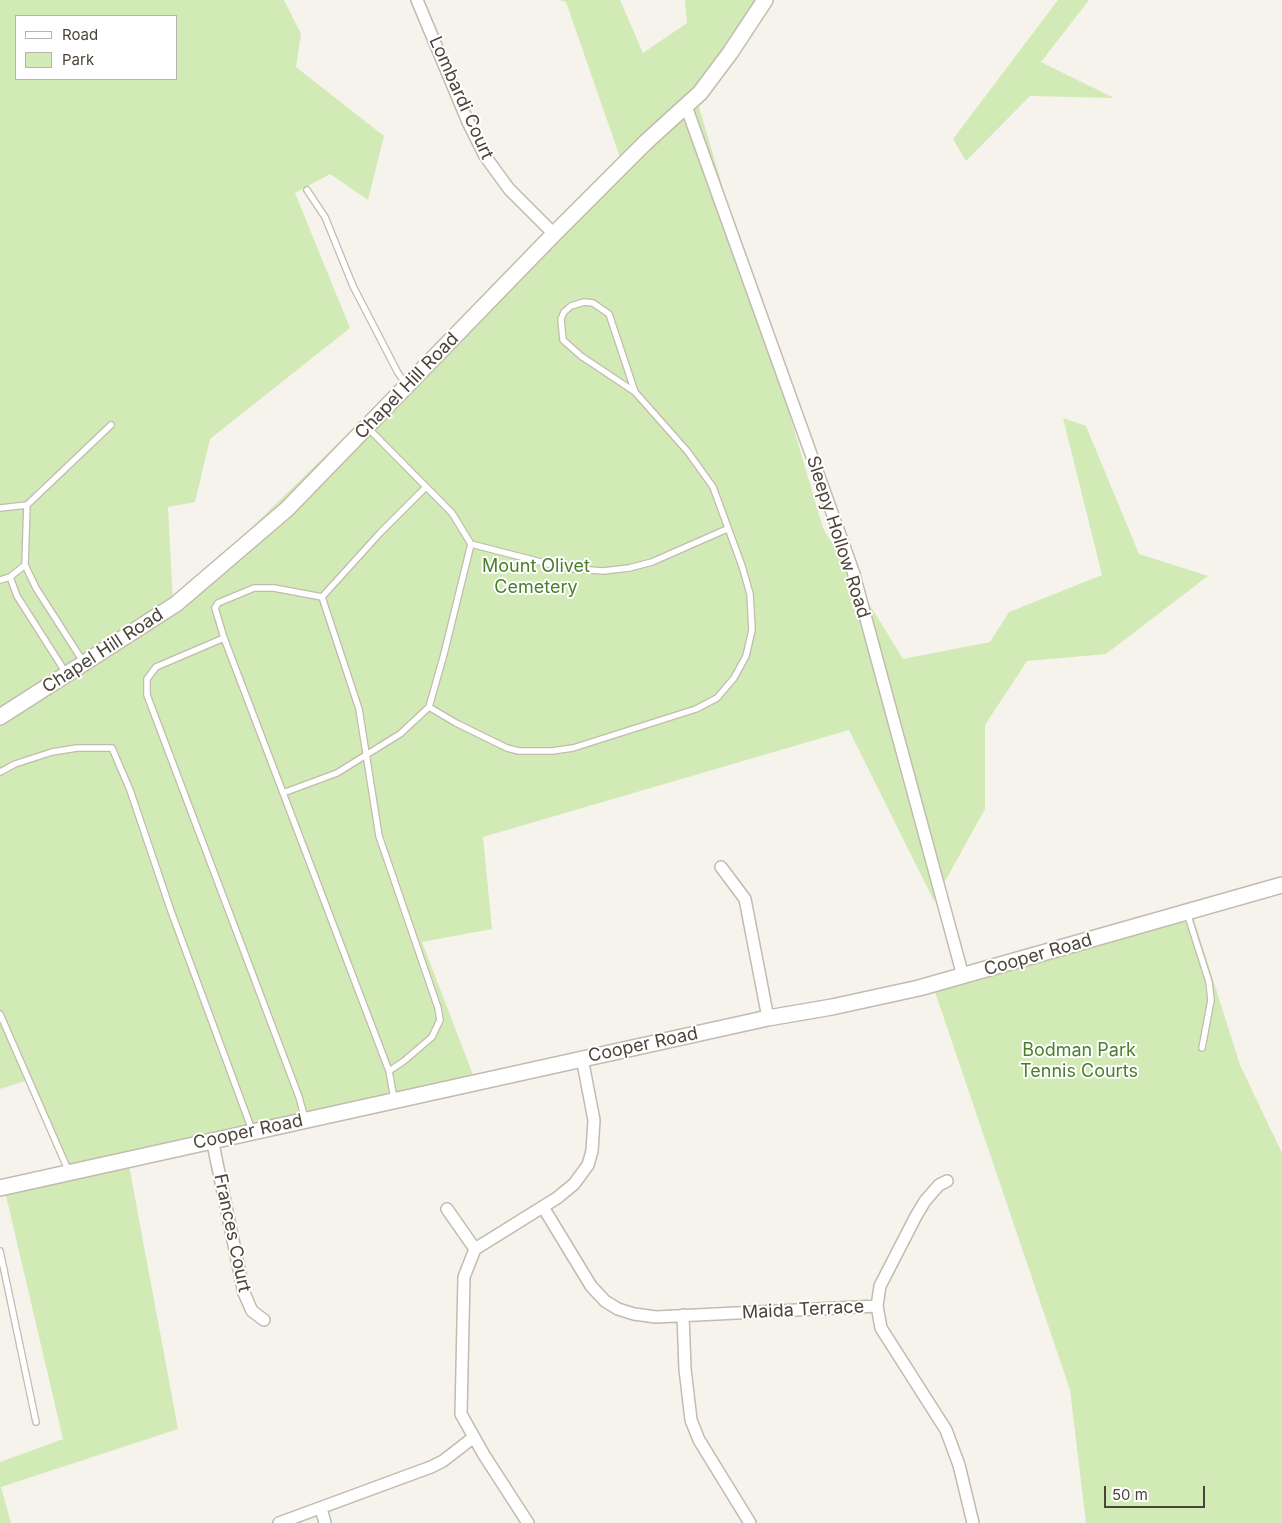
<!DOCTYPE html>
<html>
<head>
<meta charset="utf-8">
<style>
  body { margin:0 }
  #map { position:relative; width:1282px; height:1523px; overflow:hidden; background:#f6f3ec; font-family:Inter,sans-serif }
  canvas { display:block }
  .legend { position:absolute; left:15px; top:15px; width:162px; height:65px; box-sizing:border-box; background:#fff; border:1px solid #b7b4b0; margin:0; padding:6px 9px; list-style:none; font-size:15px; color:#4b4439 }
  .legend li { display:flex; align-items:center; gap:10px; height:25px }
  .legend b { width:25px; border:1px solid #b7b4b0 }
  .scale { position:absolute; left:1104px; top:1486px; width:101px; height:22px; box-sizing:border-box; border:2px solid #4b4439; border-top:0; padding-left:6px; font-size:15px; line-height:18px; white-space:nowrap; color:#4b4439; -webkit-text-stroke:4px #fff; paint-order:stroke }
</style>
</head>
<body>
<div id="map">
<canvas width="1282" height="1523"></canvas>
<ul class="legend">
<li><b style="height:6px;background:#fff"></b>Road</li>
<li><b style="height:14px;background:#d2eab5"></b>Park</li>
</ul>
<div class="scale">50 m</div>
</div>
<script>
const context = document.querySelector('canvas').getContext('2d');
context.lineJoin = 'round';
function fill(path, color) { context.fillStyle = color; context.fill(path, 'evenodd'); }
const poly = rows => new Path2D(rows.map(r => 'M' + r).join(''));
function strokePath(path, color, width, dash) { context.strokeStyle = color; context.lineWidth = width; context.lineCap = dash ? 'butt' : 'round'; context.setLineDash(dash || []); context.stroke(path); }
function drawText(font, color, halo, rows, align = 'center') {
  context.font = font + ' Inter,sans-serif'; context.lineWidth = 4; context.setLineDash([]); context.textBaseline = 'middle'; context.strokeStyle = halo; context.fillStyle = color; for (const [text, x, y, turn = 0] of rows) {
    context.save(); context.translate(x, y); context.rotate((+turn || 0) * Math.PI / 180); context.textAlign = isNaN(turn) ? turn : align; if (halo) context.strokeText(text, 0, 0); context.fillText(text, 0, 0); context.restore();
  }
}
const green = poly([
  [0,0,284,0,301,34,296,67,384,136,368,200,330,174,295,193,350,328,210,439,195,502,168,507,173,604,623,166,566,2,559,0,620,0,643,53,687,23,685,0,761,0,694,90,823,528,903,659,990,642,1009,612,1102,575,1063,418,1086,426,1139,554,1208,576,1106,654,1027,661,985,725,985,809,934,901,849,730,483,837,492,929,422,942,475,1080,127,1155,178,1429,1,1487,11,1523,0,1523,0,1462,63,1439,3,1183,69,1169,31,1079,0,1089],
  [16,16,176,16,176,79,16,79],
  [1058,0,1089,0,1041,62,1114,98,1030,96,966,161,953,139],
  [1192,913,1240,1065,1282,1153,1282,1523,1086,1523,1070,1390,932,983]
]);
const service = poly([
  [307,190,325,217,353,286,398,373,406,384],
  [584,302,593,303,609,314,635,392,581,356,563,340,561,319,564,312,571,306,584,302],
  [368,428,452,513,471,544,564,568,603,571,629,568,652,562,727,529],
  [27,505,25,565,36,588,84,663],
  [0,508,27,505,111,425],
  [10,577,17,596,66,673],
  [0,580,10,577,25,565],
  [322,597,359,709,379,836,438,1008,440,1020,432,1037,404,1061,389,1071],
  [224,638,156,667,147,679,147,695,299,1097,305,1119],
  [429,707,456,723,507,748,519,751,552,751,573,748,696,709,717,698,734,678,746,656,752,630,750,594,742,566,713,487,688,452,635,392],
  [0,772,15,764,52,752,77,748,112,748,130,790,171,911,252,1130],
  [283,793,337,773,400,734,429,707,444,654,471,544],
  [1187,913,1209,982,1211,1000,1202,1048],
  [0,1014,69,1172],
  [394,1099,389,1071,224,638,215,608,218,603,254,588,274,588,322,597,380,533,426,487],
  [0,1251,36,1422]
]);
const minor = poly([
  [417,0,468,122,485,156,509,189,554,234],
  [686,106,853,571,963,976],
  [721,867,745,899,768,1018],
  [212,1139,244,1293,252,1311,264,1320],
  [947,1181,939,1185,925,1201,916,1216,880,1286,877,1306,881,1328,946,1430,959,1465,973,1523],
  [543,1207,591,1286,605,1301,618,1309,634,1314,656,1317,877,1306],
  [447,1209,475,1249],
  [683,1315,685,1369,691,1420,699,1440,750,1523],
  [321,1508,325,1523],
  [279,1523,431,1467,443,1461,474,1437],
  [528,1523,484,1455,461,1414,464,1277,475,1249,557,1198,574,1184,588,1165,592,1151,594,1120,582,1058]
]);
const tertiary = poly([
  [0,717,176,604,287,509,554,234,646,142,700,93,730,53,765,0],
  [0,1188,768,1018,832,1007,919,988,1282,885]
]);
const streetNames = [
  ["Lombardi Court",461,98,66],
  ["Chapel Hill Road",407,386,-46],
  ["Sleepy Hollow Road",838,537,72],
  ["Chapel Hill Road",103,651,-33],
  ["Cooper Road",1038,955,-16],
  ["Cooper Road",643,1045,-12],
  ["Cooper Road",248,1132,-12],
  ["Frances Court",232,1233,78],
  ["Maida Terrace",803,1310,-3]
];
const parkNames = [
  ["Mount Olivet",536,567],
  ["Cemetery",536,588],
  ["Bodman Park",1079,1051],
  ["Tennis Courts",1079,1072]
];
fill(green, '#d2eab5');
strokePath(service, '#c2bbae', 8);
strokePath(minor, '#c2bbae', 14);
strokePath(tertiary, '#c2bbae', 18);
strokePath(service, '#fff', 5.5);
strokePath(minor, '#fff', 11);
strokePath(tertiary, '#fff', 15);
drawText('18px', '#4b4439', '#fff', streetNames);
drawText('18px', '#4a7f2a', '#fff', parkNames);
</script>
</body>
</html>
